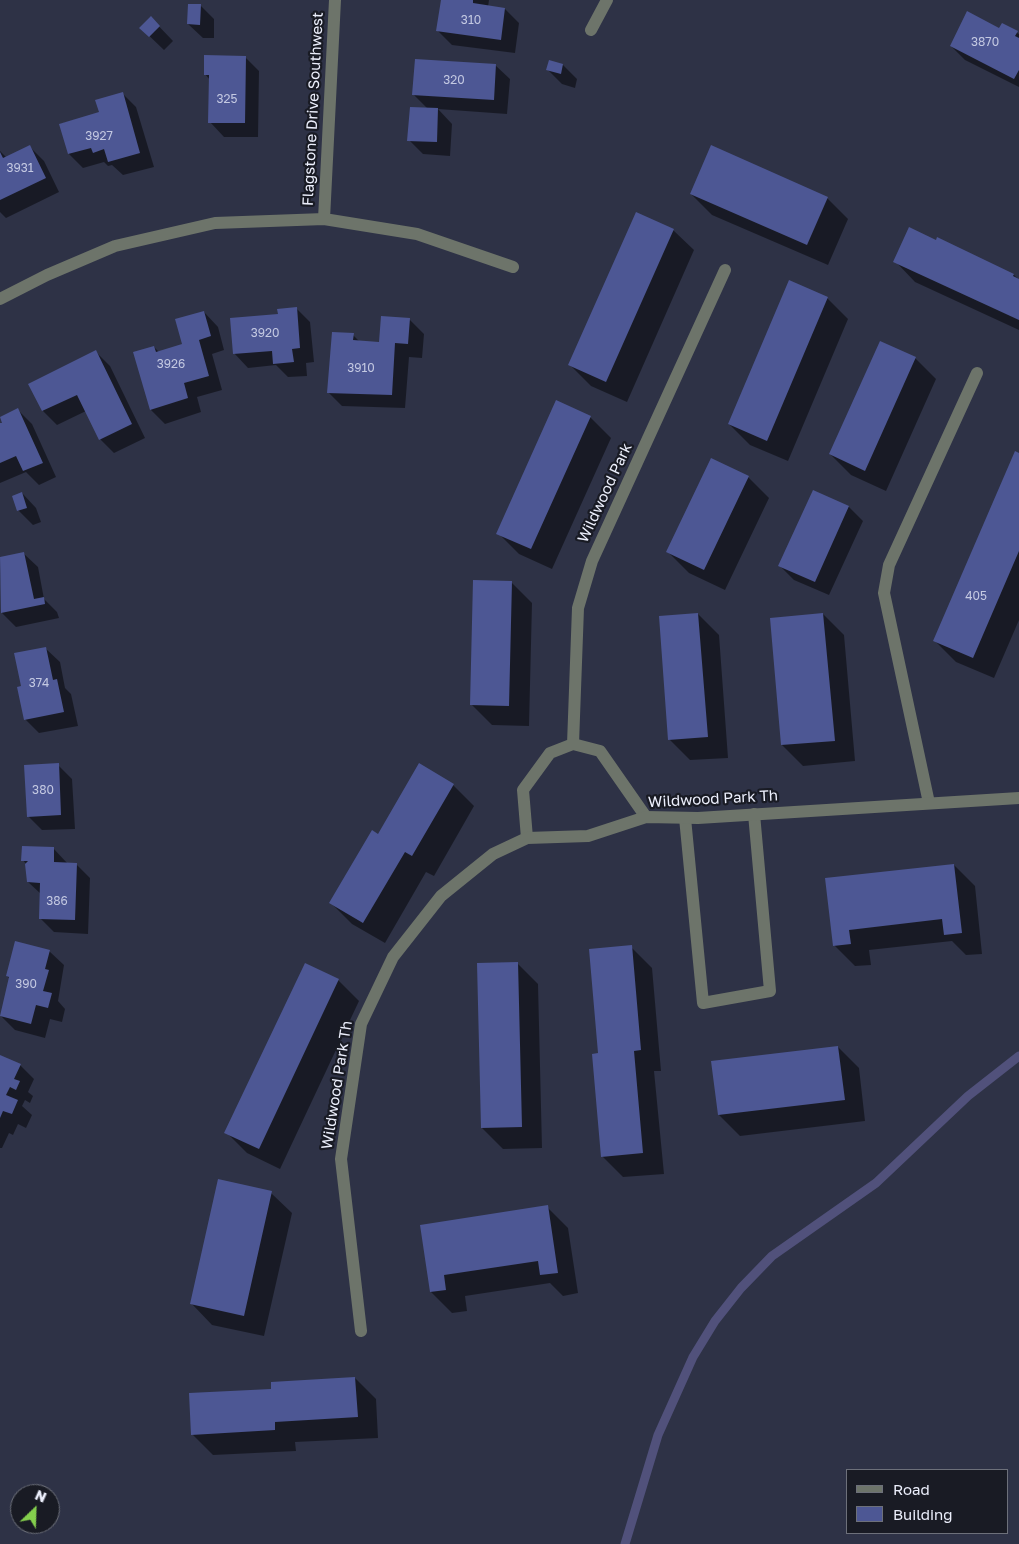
<!DOCTYPE html>
<html>
<head>
<meta charset="utf-8">
<style>
  body { margin:0 }
  #map { position:relative; width:1019px; height:1544px; overflow:hidden; background:#2e3246; font-family:"Golos Text",sans-serif }
  canvas { display:block }
  .legend { position:absolute; left:846px; top:1469px; width:162px; height:65px; box-sizing:border-box; background:#191b24; border:1px solid #6d707a; margin:0; padding:6px 9px; list-style:none; font-size:15px; color:#eceffc }
  .legend li { display:flex; align-items:center; gap:10px; height:25px }
  .legend b { width:25px; border:1px solid #6d707a }
  .north { position:absolute; left:10px; top:1484px; width:50px; height:50px; box-sizing:border-box; background:#191b24; border:1px solid #6d707a; border-radius:50%; rotate:24deg; font-size:14px; font-weight:700; line-height:20px; text-align:center; color:#eceffc }
  .north::after { content:''; display:block; margin:auto; width:18px; height:22px; background:#84cf4d; clip-path:polygon(50% 0,100% 100%,50% 72%,0 100%) }
</style>
</head>
<body>
<div id="map">
<canvas width="1019" height="1544"></canvas>
<ul class="legend">
<li><b style="height:6px;background:#6d746a"></b>Road</li>
<li><b style="height:14px;background:#4d5794"></b>Building</li>
</ul>
<div class="north">N</div>
</div>
<script>
const context = document.querySelector('canvas').getContext('2d');
context.lineJoin = 'round';
function fill(path, color) { context.fillStyle = color; context.fill(path, 'evenodd'); }
const poly = rows => new Path2D(rows.map(r => 'M' + r).join(''));
function strokePath(path, color, width, dash) { context.strokeStyle = color; context.lineWidth = width; context.lineCap = dash ? 'butt' : 'round'; context.setLineDash(dash || []); context.stroke(path); }
function drawText(font, color, halo, rows, align = 'center') {
  context.font = font + ' "Golos Text",sans-serif'; context.lineWidth = 4.5; context.setLineDash([]); context.textBaseline = 'middle'; context.strokeStyle = halo; context.fillStyle = color; for (const [text, x, y, turn = 0] of rows) {
    context.save(); context.translate(x, y); context.rotate((+turn || 0) * Math.PI / 180); context.textAlign = isNaN(turn) ? turn : align; if (halo) context.strokeText(text, 0, 0); context.fillText(text, 0, 0); context.restore();
  }
}
const shadow = poly([
  [442,0,489,0,488,7,505,9,519,23,515,53,452,45,438,31],
  [200,5,214,19,214,38,203,38,188,24],
  [151,18,173,41,164,50,141,28],
  [1002,25,1019,34,1019,87,965,60,951,46,1000,29],
  [245,57,259,71,258,137,224,137,210,122,210,80,205,74],
  [495,65,510,79,507,114,438,109,452,124,450,156,423,154,409,140,428,109,414,95],
  [563,65,577,79,575,88,562,84,548,70],
  [122,93,136,107,154,167,123,175,112,165,108,166,104,162,83,168,69,154,60,124,100,113],
  [30,147,44,161,59,192,6,218,0,212,0,151,7,158],
  [691,194,827,198,848,219,828,265,712,215],
  [673,230,694,250,627,402,591,386,570,365],
  [938,239,1014,275,1019,280,1019,330,915,282,895,261,937,242],
  [827,298,848,319,788,461,750,445,729,424],
  [296,308,310,322,314,362,306,363,307,376,288,377,276,365,248,368,234,353,279,315],
  [204,312,218,327,224,350,212,354,222,390,197,397,201,412,165,424,151,410,135,353,154,347,159,352,184,345],
  [410,320,424,334,422,358,409,357,405,408,342,406,328,392,353,335,360,342,380,343],
  [96,352,110,366,145,438,114,453,100,439,86,411,57,425,43,411,30,384],
  [915,358,936,379,886,491,851,475,830,454],
  [18,410,32,424,56,477,39,485,26,472,0,483,0,425],
  [590,417,611,438,552,569,519,554,498,533],
  [1019,454,1019,620,994,678,956,662,935,641],
  [748,477,769,498,725,590,689,573,668,552],
  [813,491,849,507,863,521,829,595,794,580,780,566],
  [22,493,36,508,41,522,33,525,18,510],
  [23,553,38,567,44,599,57,612,59,618,16,627,2,613,0,558],
  [511,582,532,603,529,726,492,725,471,704],
  [698,614,719,635,728,758,690,760,669,739],
  [823,614,844,635,855,761,803,766,782,745],
  [45,648,60,662,65,688,71,694,78,726,39,733,25,719,22,687],
  [58,765,72,779,75,829,42,830,28,816],
  [453,785,474,806,434,876,426,872,385,943,352,924,331,903,379,836],
  [53,848,68,864,76,864,90,878,88,934,54,932,40,918,41,894,28,882,26,864,23,860],
  [954,865,975,886,982,954,966,955,952,941,869,950,871,965,855,966,834,945,826,880],
  [631,947,652,968,661,1071,654,1071,664,1174,623,1177,602,1156,600,1054],
  [49,951,64,965,58,1001,65,1009,62,1022,50,1019,45,1038,15,1030,1,1016,10,979,7,976],
  [517,963,538,984,542,1148,503,1149,482,1128],
  [338,980,359,1001,280,1169,247,1153,226,1132],
  [838,1047,859,1068,865,1121,740,1136,719,1115],
  [0,1056,20,1065,34,1079,28,1092,33,1096,30,1103,25,1100,22,1106,32,1115,26,1128,18,1124,13,1135,9,1133,2,1148,0,1148],
  [271,1193,292,1213,264,1336,212,1325,192,1304],
  [547,1207,568,1228,578,1293,563,1296,550,1283,465,1296,467,1311,452,1313,431,1292,421,1226],
  [355,1378,376,1399,378,1438,295,1442,296,1451,213,1455,192,1434]
]);
const stream = poly([
  [625,1544,658,1435,693,1357,715,1321,741,1288,772,1256,876,1183,968,1096,1019,1056]
]);
const building = poly([
  [441,0,473,0,473,3,505,8,501,40,436,31],
  [188,4,201,4,200,25,187,24],
  [967,11,999,28,1002,23,1018,31,1015,36,1019,38,1019,70,1014,79,950,46],
  [151,16,160,26,149,37,139,28],
  [204,55,246,56,245,123,208,123,209,75,204,75],
  [415,59,496,64,494,100,412,95],
  [549,60,563,64,561,74,546,70],
  [123,92,140,153,108,162,104,149,93,153,91,148,68,154,59,124,99,112,95,100],
  [410,107,438,108,437,142,407,141],
  [30,145,46,178,0,200,0,152,3,158],
  [711,145,828,197,807,245,690,194],
  [636,212,674,229,606,382,568,365],
  [909,227,936,240,937,237,1014,274,1013,276,1019,279,1019,320,893,262],
  [789,280,828,297,767,441,728,424],
  [297,307,300,348,292,349,294,362,273,364,272,351,233,354,230,318,278,314,277,309],
  [204,311,211,336,199,340,209,376,184,383,188,398,150,410,133,352,154,346,156,352,182,344,175,319],
  [381,316,410,318,408,344,395,343,392,395,327,393,332,332,354,333,353,340,379,342],
  [880,341,916,357,865,471,829,454],
  [96,350,132,424,99,440,77,395,42,411,28,384],
  [556,400,591,416,531,549,496,534],
  [18,408,43,463,23,471,16,456,0,463,0,423,2,423,0,417],
  [1015,451,1019,453,1019,551,973,658,933,641],
  [711,458,749,476,704,570,666,552],
  [813,490,849,506,815,582,778,566],
  [22,492,27,508,17,511,12,496],
  [24,552,34,599,44,597,45,604,1,613,0,557],
  [473,580,512,581,509,706,470,705],
  [698,613,708,737,668,740,659,616],
  [823,613,835,741,781,745,770,618],
  [46,647,53,680,57,679,64,712,24,720,17,687,21,686,14,653],
  [59,763,61,815,27,817,24,765],
  [419,763,454,784,412,856,405,852,363,923,329,903,372,830,378,834],
  [22,846,54,847,54,862,77,863,75,920,39,919,40,883,27,882,25,864,28,861,21,861],
  [954,864,962,933,944,935,942,919,849,930,851,944,833,946,825,878],
  [15,941,50,950,45,969,49,970,43,991,52,993,48,1008,36,1005,31,1024,0,1016,9,977,6,976],
  [632,945,641,1050,634,1051,643,1153,601,1157,592,1054,598,1053,589,949],
  [518,962,522,1127,481,1128,477,963],
  [305,963,339,979,259,1149,224,1133],
  [838,1046,845,1100,718,1115,711,1061],
  [0,1055,21,1064,14,1079,20,1081,16,1090,10,1087,6,1095,18,1100,12,1114,3,1111,0,1118],
  [218,1179,272,1191,244,1316,190,1304],
  [548,1205,558,1273,540,1275,538,1261,444,1275,446,1290,430,1292,420,1225],
  [355,1377,358,1417,275,1422,275,1430,191,1435,189,1393,271,1389,271,1382]
]);
const lane = poly([
  [591,30,607,0],
  [573,744,578,608,592,561,725,270],
  [929,803,884,593,889,565,977,373],
  [685,818,703,1003,770,991,754,814],
  [527,838,523,790,550,753,573,744,600,751,646,817]
]);
const street = poly([
  [324,219,335,0],
  [0,299,47,275,115,246,215,223,324,219,417,234,513,267],
  [361,1331,341,1159,361,1024,393,957,441,896,493,854,527,838,588,836,646,817,698,818,1019,798]
]);
const numberNames = [
  ["310",471,20],
  ["3870",985,42],
  ["320",454,80],
  ["325",227,99],
  ["3927",99,136],
  ["3931",20,168],
  ["3920",265,333],
  ["3926",171,364],
  ["3910",361,368],
  ["405",976,596],
  ["374",39,683],
  ["380",43,790],
  ["386",57,901],
  ["390",26,984]
];
const streetNames = [
  ["Flagstone Drive Southwest",313,109,-87],
  ["Wildwood Park",605,493,-65],
  ["Wildwood Park Th",713,799,-3],
  ["Wildwood Park Th",337,1085,-81]
];
fill(shadow, '#0007');
strokePath(stream, '#51517b', 9);
fill(building, '#4d5794');
strokePath(lane, '#6d746a', 12);
strokePath(street, '#6d746a', 12);
drawText('12px', '#c4c9e2', null, numberNames);
drawText('15px', '#eceffc', '#191b24', streetNames);
</script>
</body>
</html>
